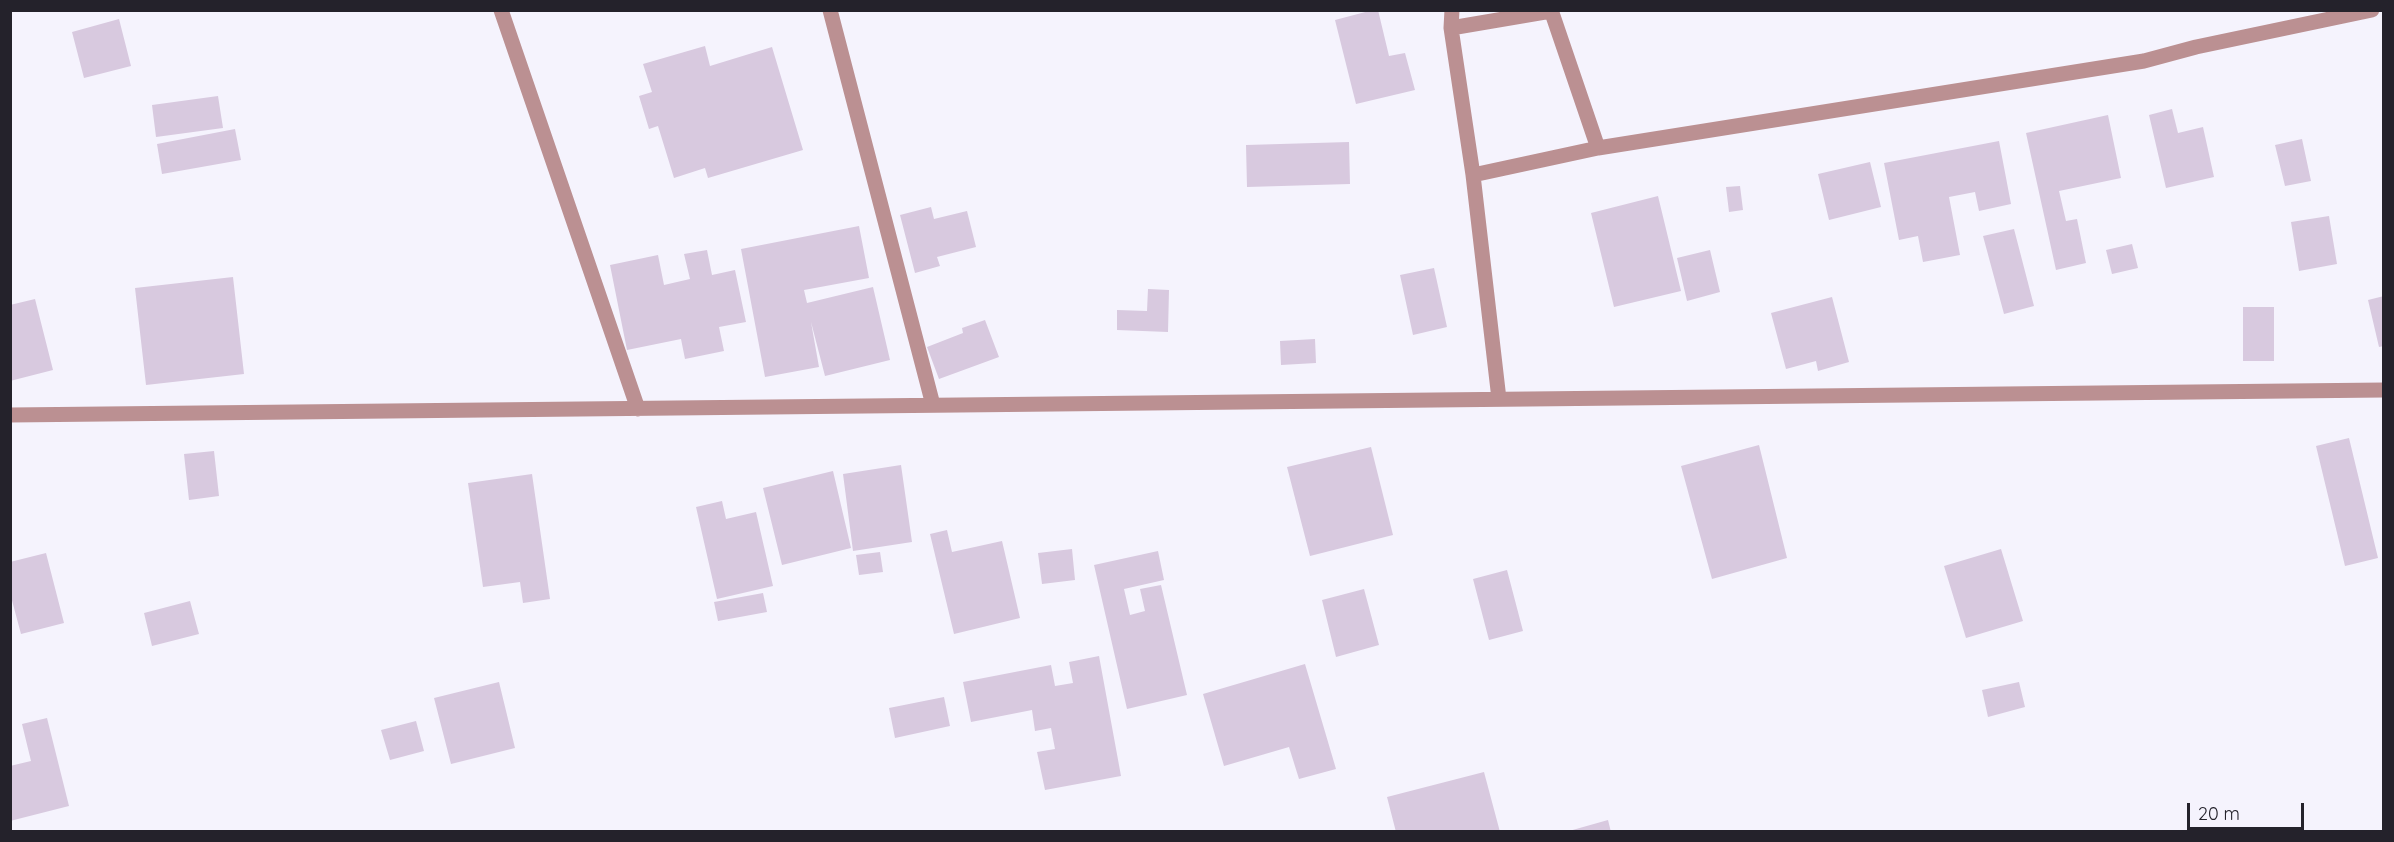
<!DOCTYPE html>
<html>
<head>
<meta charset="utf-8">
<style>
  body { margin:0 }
  #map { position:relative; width:2394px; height:842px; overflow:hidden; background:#f5f3fd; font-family:Quicksand,sans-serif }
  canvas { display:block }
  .frame { position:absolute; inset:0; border:12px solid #24222b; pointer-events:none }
  .scale { position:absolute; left:2187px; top:803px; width:117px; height:27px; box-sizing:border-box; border:3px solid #24222b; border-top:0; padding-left:8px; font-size:18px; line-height:21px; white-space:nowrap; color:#24222b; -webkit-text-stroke:4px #f5f3fd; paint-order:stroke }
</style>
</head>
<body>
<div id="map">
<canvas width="2394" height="842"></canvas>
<div class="frame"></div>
<div class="scale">20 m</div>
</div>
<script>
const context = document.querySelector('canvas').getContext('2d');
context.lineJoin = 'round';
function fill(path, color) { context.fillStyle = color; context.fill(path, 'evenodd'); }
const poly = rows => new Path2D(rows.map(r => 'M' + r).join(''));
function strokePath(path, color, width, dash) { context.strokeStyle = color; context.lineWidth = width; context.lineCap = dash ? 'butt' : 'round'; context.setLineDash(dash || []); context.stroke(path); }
const building = poly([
  [1373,10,1378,10,1389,56,1405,53,1415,90,1356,104,1335,20],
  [119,19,131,66,84,78,72,32],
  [705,46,710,66,772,47,803,150,708,178,705,168,674,178,658,126,649,129,639,96,652,92,643,64],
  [218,96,223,128,156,137,152,105],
  [2172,109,2178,133,2203,127,2214,177,2166,188,2149,115],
  [2108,115,2121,178,2059,191,2066,221,2077,219,2086,263,2056,270,2026,133],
  [235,129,241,160,162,174,157,144],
  [2302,139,2311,181,2285,186,2275,145],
  [1999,141,2011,204,1979,211,1975,192,1949,197,1960,255,1923,262,1918,236,1899,240,1884,163],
  [1349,142,1350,184,1247,187,1246,145],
  [1870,162,1881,207,1829,220,1818,174],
  [1740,186,1743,210,1729,212,1726,187],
  [1658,196,1681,291,1614,307,1591,213],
  [931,207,934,219,967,211,976,247,937,257,940,266,915,273,900,215],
  [2329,216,2337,264,2299,271,2291,222],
  [859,226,869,278,804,290,807,303,873,287,890,360,825,376,811,322,819,367,765,377,741,249],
  [2014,229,2034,306,2004,314,1983,236],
  [2132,244,2138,268,2112,274,2106,250],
  [707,250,712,275,735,270,746,322,719,327,724,351,685,359,681,339,627,350,610,265,658,255,664,285,690,279,684,254],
  [1710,250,1720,292,1687,301,1677,258],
  [1434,268,1447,327,1413,335,1400,275],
  [233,277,244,374,146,385,135,288],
  [1148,289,1169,290,1168,332,1117,330,1117,310,1147,311],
  [2384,296,2384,346,2379,347,2368,300],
  [1832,297,1849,362,1818,371,1816,361,1786,369,1771,313],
  [35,299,53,370,10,381,10,305],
  [2243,307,2274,307,2274,361,2243,361],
  [985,320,999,357,939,379,927,347,963,333,962,328],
  [1315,339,1316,363,1281,365,1280,341],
  [2349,438,2378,558,2345,566,2316,446],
  [1759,445,1787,558,1712,579,1681,466],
  [1371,447,1393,535,1310,556,1287,467],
  [214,451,219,496,189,500,184,454],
  [901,465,912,542,853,551,843,474],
  [833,471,851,548,782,565,763,488],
  [532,474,550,599,523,603,520,582,483,587,468,483],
  [722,501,726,519,756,512,773,586,717,599,696,507],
  [947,530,952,552,1002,541,1020,618,954,634,930,534],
  [1072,549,1075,580,1042,584,1038,553],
  [2001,549,2023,621,1966,638,1944,566],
  [1158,551,1164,580,1124,589,1130,615,1145,611,1140,589,1161,585,1187,695,1127,709,1094,565],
  [880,552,883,572,859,575,856,555],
  [46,553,64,623,21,634,10,593,10,562],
  [1507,570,1523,631,1489,640,1473,579],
  [1364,589,1379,645,1336,657,1322,600],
  [763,593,767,612,718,621,714,602],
  [190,601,199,634,152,646,144,613],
  [1099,656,1121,776,1045,790,1037,752,1055,749,1051,728,1035,731,1032,710,971,722,963,682,1051,665,1055,686,1073,683,1069,662],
  [1305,664,1336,769,1299,779,1289,747,1224,766,1203,694],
  [499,682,515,748,451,764,434,698],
  [2019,682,2025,707,1988,717,1982,690],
  [944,697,950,726,895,738,889,708],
  [47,718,69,806,10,821,10,766,31,761,22,724],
  [416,721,424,751,390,760,381,730],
  [1484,772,1500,832,1396,832,1387,797],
  [1608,820,1611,832,1569,832,1569,831]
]);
const minor = poly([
  [501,10,638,409],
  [830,10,933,405],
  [1452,10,1451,28,1473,175,1499,399],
  [1451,28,1551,11],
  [1598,148,2144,61,2196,47,2372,10],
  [1473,175,1598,148,1551,10],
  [10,415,2384,390]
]);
fill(building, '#d8c9df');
strokePath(minor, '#bb9092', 15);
</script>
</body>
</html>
